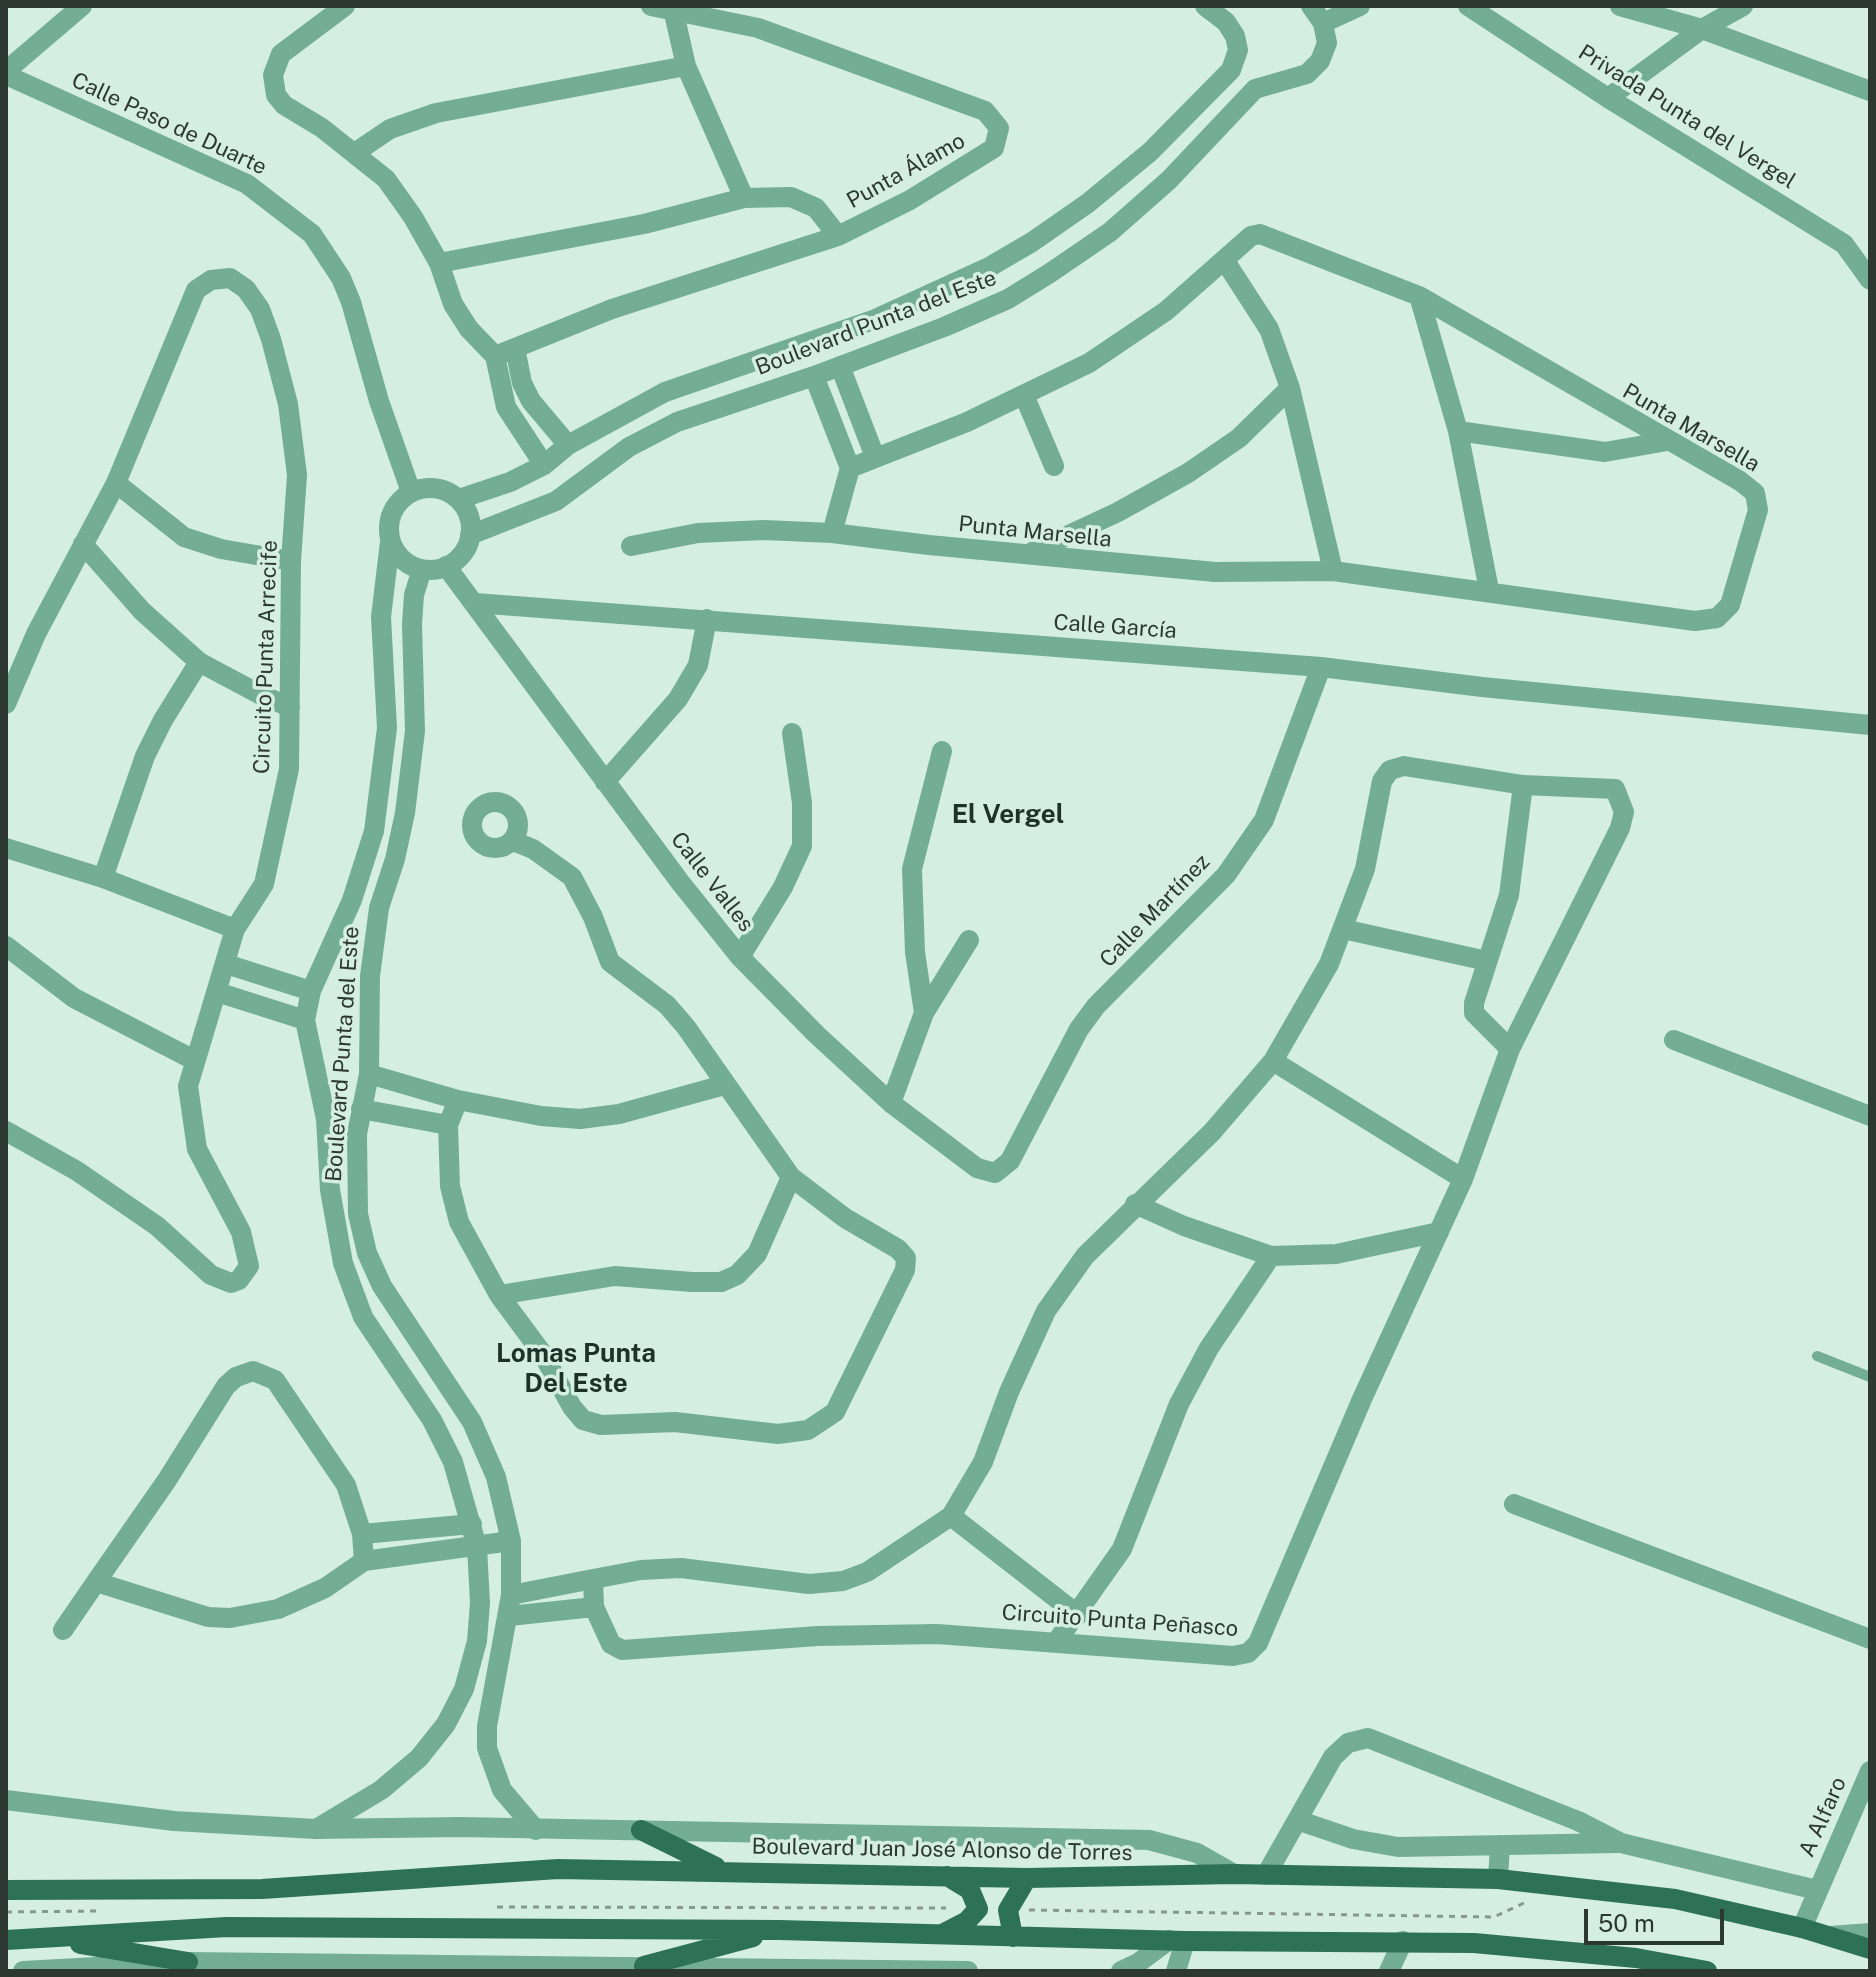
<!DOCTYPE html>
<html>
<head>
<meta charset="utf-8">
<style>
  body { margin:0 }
  #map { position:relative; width:1876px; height:1977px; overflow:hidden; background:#d5eee2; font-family:"Public Sans",sans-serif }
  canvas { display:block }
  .frame { position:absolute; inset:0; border:8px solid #2e3833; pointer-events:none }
  .scale { position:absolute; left:1584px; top:1909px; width:140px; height:36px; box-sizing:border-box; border:4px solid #2e3833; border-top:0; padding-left:10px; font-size:24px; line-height:28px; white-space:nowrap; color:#2e3833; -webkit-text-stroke:6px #d5eee2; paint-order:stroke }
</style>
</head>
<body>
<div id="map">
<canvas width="1876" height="1977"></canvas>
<div class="frame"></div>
<div class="scale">50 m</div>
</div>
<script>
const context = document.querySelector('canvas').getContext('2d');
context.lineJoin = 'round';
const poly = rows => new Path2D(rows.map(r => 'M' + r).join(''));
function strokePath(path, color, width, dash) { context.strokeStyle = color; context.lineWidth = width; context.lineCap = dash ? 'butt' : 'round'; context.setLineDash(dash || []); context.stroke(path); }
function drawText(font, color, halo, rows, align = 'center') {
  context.font = font + ' "Public Sans",sans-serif'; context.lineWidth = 7; context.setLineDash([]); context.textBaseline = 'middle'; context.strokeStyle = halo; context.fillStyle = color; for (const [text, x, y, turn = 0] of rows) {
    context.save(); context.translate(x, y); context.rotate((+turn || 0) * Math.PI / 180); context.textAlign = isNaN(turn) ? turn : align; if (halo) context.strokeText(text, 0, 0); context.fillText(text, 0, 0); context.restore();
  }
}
const path = poly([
  [497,1907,946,1908],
  [1029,1910,1494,1917,1526,1902],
  [6,1912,98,1911]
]);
const service = poly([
  [1817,1356,1870,1377]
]);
const minor = poly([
  [345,6,281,54,273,75,276,95,284,105,322,128,386,179,413,217,439,263,453,304,469,329,495,356],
  [1468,6,1608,98,1844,244,1870,280],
  [1620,6,1702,29,1870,91],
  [673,9,686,66,744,198,791,197,816,208,838,236],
  [1323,23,1360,6],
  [6,71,82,6],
  [6,75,247,184,312,234,341,278,351,302,379,401,411,492],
  [1608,98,1702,29,1743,6],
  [356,152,390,129,436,113,686,66],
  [439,263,644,224,744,198],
  [1419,296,1458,431,1489,590],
  [515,348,522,383,531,401,568,445],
  [495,356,612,309,838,236,910,200,994,148,999,128,985,111,758,28,651,6],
  [495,356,506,407,544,465],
  [840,366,875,457],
  [814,376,850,468,832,533,929,545,1215,572,1333,571,1695,621,1717,618,1730,605,1758,510,1755,493,1740,481,1419,296,1260,234,1251,236,1166,311,1089,363,967,422,850,468],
  [1290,388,1333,571],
  [1024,395,1054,466],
  [1458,431,1605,452,1667,441],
  [116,483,184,537,221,549,291,561],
  '389 529a41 41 0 1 1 82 0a41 41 0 1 1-82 0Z',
  [459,499,510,482,544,465,568,445,665,392,873,320,991,266,1032,242,1088,203,1150,152,1231,70,1238,50,1235,36,1226,22,1205,6],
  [470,535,556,501,629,447,677,422,814,376,944,327,1008,299,1050,273,1110,232,1169,180,1255,89,1307,74,1320,61,1327,43,1323,23,1311,6],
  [83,544,142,611,199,662,259,694,290,707],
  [631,546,698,533,764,530,832,533],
  [1032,552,1118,512,1188,473,1239,438,1290,388,1269,329,1225,261],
  [446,566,680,882,740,957,817,1035,891,1103,977,1168,995,1173,1010,1161,1079,1029,1096,1006,1226,875,1264,820,1321,667],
  [422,569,414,595,412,624,415,731,405,813,395,859,379,908,370,976,369,1074,357,1134,358,1214,367,1253,382,1286,472,1422,496,1477,511,1541,511,1595,487,1726,487,1748,502,1790,536,1830],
  [475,603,1321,667,1482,687,1870,725],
  [6,704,36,634,116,483,196,290,211,280,230,278,246,289,260,309,271,339,288,404,297,475,291,561,289,769,264,884,235,929,188,1086,197,1149,241,1232,249,1266,239,1280,231,1283,211,1275,157,1226,77,1171,6,1131],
  [1404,766,1523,785,1615,789,1624,812,1620,828,1510,1049,1463,1179,1362,1399,1258,1643,1248,1653,1233,1656,937,1634,818,1636,622,1650,611,1644,594,1607,593,1579,641,1570,681,1568,809,1584,843,1581,867,1572,951,1516,983,1462,1009,1392,1046,1311,1085,1256,1212,1132,1273,1061,1329,964,1365,869,1382,781,1390,770,1404,766],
  [605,782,678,699,698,665,707,619],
  '472 825a23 23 0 1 1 46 0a23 23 0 1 1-46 0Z',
  [513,841,533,849,572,877,593,917,610,962,667,1005,686,1027,791,1177,845,1218,898,1249,906,1258,905,1270,835,1412,808,1430,778,1434,675,1422,601,1425,583,1420,572,1407,542,1353,499,1295,459,1222,450,1186,448,1125,458,1100,541,1116,580,1119,619,1114,724,1085],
  [6,848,103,878,235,929],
  [103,878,145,756,163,720,199,662],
  [1343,929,1487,961],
  [6,946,74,998,194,1060],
  [740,957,783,887,802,846,802,803,792,733],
  [226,964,311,991],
  [217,992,305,1020],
  [924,1013,969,940],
  [1674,1040,1870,1116],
  [1510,1049,1474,1013,1474,1003,1509,895,1523,785],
  [1273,1061,1463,1179],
  [369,1074,458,1100],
  [891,1103,924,1013,915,952,912,869,942,751],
  [361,1109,448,1125],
  [1135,1204,1184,1226,1271,1256,1336,1254,1439,1232],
  [499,1295,615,1276,692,1282,721,1282,737,1275,757,1254,791,1177],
  [1514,1504,1870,1639],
  [951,1516,1078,1615],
  [362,1534,472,1524],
  [364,1561,511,1541],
  [511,1595,593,1579],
  [509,1616,594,1607],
  [63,1630,96,1582,167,1480,226,1386,236,1377,253,1371,275,1380,346,1485,362,1534,364,1561,325,1588,278,1609,230,1618,208,1617,96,1582],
  [1057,1641,1122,1549,1179,1404,1209,1348,1271,1256],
  [1297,1820,1353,1839,1398,1847,1618,1843],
  [316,1829,381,1790,419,1758,446,1724,464,1689,477,1641,480,1603,477,1547,453,1462,432,1420,363,1317,343,1263,330,1190,326,1119,305,1020,311,991,352,900,374,831,387,728,381,617,390,542],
  [1266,1875,1333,1757,1348,1743,1368,1738,1578,1821,1621,1843,1817,1890],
  [1498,1879,1500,1845],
  [1802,1928,1870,1771],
  [1176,1971,1185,1941],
  [1389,1971,1403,1941]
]);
const tertiary = poly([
  [6,1800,174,1821,316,1829,460,1827,1149,1840,1197,1853,1234,1874],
  [1830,1936,1870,1933],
  [23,1971,188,1962,968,1971],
  [1121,1971,1138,1963,1169,1940]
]);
const primary = poly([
  [641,1830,716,1867],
  [6,1890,262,1889,558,1869,1027,1878,1234,1874,1498,1879,1675,1899,1802,1928,1870,1949],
  [942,1934,967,1921,978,1909,970,1890,947,1876],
  [1013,1937,1008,1910,1027,1878],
  [6,1940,227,1927,779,1930,1185,1941,1474,1943,1636,1958,1707,1971],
  [80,1944,188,1962],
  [644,1966,753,1937]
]);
const streetNames = [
  ["Privada Punta del Vergel",1687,117,32],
  ["Calle Paso de Duarte",169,124,25],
  ["Punta Álamo",906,171,-29],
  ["Boulevard Punta del Este",876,323,-21],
  ["Punta Marsella",1691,428,30],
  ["Punta Marsella",1035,532,6],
  ["Calle García",1115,627,4],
  ["Circuito Punta Arrecife",266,657,-88],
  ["Calle Valles",712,882,52],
  ["Calle Martínez",1155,911,-46],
  ["Boulevard Punta del Este",343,1054,-86],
  ["Circuito Punta Peñasco",1120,1621,4],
  ["A Alfaro",1823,1817,-66],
  ["Boulevard Juan José Alonso de Torres",942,1850,1]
];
const quarterNames = [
  ["El Vergel",1008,815],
  ["Lomas Punta",576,1354],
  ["Del Este",576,1384]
];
strokePath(path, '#86988f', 3, [6, 6]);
strokePath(service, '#73ad93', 10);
strokePath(minor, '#73ad93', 20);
strokePath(tertiary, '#73ad93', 20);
strokePath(primary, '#2d7157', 20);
drawText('22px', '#2e3833', '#d5eee2', streetNames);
drawText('bold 26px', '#1d3229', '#d5eee2', quarterNames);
</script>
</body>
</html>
